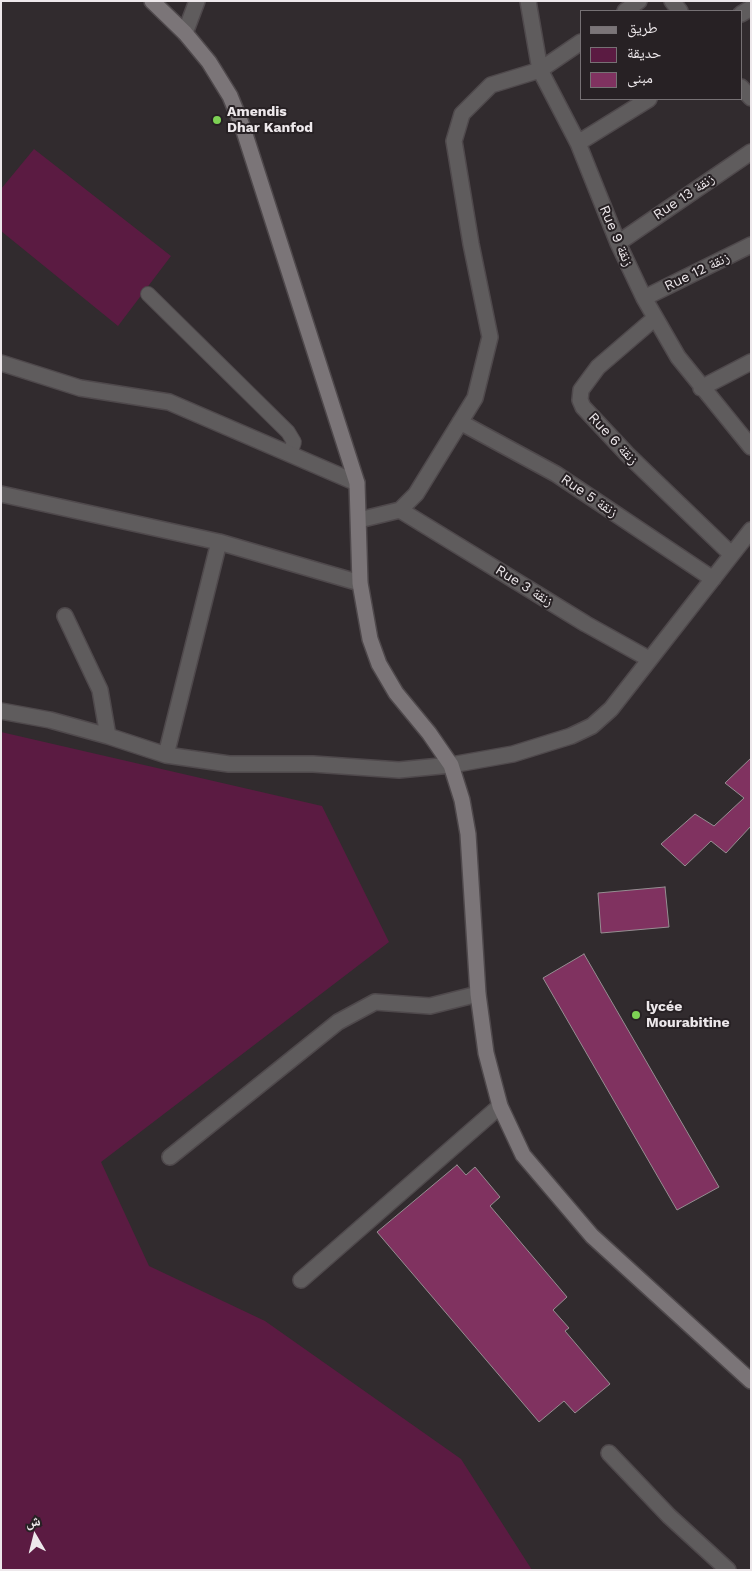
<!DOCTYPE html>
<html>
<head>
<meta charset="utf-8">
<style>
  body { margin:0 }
  #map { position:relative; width:752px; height:1571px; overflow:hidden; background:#312b2e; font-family:"Work Sans","Noto Naskh Arabic",sans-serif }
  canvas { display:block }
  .frame { position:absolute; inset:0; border:2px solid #ede8eb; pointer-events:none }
  .legend { position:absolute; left:580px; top:10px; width:162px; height:90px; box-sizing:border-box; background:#272124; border:1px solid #767174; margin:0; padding:6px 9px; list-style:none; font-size:15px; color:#ede8eb }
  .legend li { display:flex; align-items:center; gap:10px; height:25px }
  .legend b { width:25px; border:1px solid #767174 }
  .north { position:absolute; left:10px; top:1511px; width:50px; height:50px; -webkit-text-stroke:4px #272124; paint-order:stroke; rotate:352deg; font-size:14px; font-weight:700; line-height:20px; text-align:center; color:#ede8eb }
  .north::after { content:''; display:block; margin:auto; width:18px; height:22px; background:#ede8eb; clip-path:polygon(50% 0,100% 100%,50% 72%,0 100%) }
</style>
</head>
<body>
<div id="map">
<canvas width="752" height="1571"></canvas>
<div class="frame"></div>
<ul class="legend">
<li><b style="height:6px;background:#7b7578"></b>طريق</li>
<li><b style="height:14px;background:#5b1b42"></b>حديقة</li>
<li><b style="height:14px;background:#803260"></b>مبنى</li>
</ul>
<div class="north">ش</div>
</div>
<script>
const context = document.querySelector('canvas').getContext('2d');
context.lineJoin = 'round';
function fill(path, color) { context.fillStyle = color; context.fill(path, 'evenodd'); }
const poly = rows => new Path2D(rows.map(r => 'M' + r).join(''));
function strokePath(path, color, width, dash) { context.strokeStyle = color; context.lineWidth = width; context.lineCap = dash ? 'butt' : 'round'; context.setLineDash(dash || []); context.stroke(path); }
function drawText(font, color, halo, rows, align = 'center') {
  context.font = font + ' "Work Sans","Noto Naskh Arabic",sans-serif'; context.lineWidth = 4; context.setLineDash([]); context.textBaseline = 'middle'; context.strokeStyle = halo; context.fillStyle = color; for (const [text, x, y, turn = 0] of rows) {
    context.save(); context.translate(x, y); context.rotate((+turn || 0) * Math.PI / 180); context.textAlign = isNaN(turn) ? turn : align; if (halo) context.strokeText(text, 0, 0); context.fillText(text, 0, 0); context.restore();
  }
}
const green = poly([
  [34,149,171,256,118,326,1,231,1,189],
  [1,732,322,806,389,942,101,1162,149,1266,265,1321,461,1459,532,1570,1,1570]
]);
const building = poly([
  [751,758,751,826,726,853,711,841,685,866,661,844,695,814,714,826,744,798,725,783,751,758],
  [665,887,669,927,601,933,598,893,665,887],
  [584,954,719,1187,677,1210,543,978,584,954],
  [457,1165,466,1175,475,1167,500,1197,490,1206,567,1297,553,1310,569,1328,565,1331,610,1384,575,1413,564,1401,539,1422,377,1232,457,1165]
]);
const lane = poly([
  [148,294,288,432,294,442,290,454]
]);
const street = poly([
  [528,1,540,70,578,143,618,243,644,298,678,357,751,447],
  [672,1,680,11],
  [625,11,639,1],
  [741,14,751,8],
  [185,33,197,1],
  [741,87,751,98],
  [578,143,649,99],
  [618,243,751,152],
  [644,298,751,245],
  [655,318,598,367,581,390,580,400,583,407,627,454,731,554],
  [1,363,80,388,169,402,357,483],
  [701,388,751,362],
  [460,422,556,474,713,579],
  [1,494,219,542,360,583],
  [400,510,586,624,649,659],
  [359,520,400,510,416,494,475,398,490,337,471,244,454,141,462,114,491,85,540,70,581,42],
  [65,616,100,690,108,736],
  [1,711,50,720,108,736,166,755,229,764,313,764,399,770,451,765,513,754,571,736,592,726,611,709,751,530],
  [166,755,219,542],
  [170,1157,338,1022,375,1002,430,1006,478,994],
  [301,1280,500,1106],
  [609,1453,669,1516,728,1570]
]);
const secondary = poly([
  [152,1,185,33,209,62,230,96,243,128,357,483,360,583,370,639,379,664,396,693,429,733,451,765,462,800,468,834,478,994,486,1053,500,1106,523,1155,592,1236,751,1381]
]);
const markers = [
  [217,120,5,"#7dd154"],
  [636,1015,5,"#7dd154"]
];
const poiNames = [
  ["Amendis",227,112],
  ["Dhar Kanfod",227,128],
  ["lycée",646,1007],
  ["Mourabitine",646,1023]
];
const streetNames = [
  ["Rue 13 زنقة",684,197,-34],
  ["Rue 9 زنقة",616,236,67],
  ["Rue 12 زنقة",697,272,-26],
  ["Rue 6 زنقة",613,439,47],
  ["Rue 5 زنقة",589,496,34],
  ["Rue 3 زنقة",524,586,32]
];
fill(green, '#5b1b42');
fill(building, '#803260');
strokePath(building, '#968e92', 1);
strokePath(lane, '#4f494c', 16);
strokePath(street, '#4f494c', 18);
strokePath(secondary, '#4f494c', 18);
strokePath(lane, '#5f5c5d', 14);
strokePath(street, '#5f5c5d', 15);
strokePath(secondary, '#7b7578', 15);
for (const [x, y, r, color] of markers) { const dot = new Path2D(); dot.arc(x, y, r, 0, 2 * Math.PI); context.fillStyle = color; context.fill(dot); strokePath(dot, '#272124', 2); }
drawText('bold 14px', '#ede8eb', '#272124', poiNames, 'left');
drawText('14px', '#ede8eb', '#272124', streetNames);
</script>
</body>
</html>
